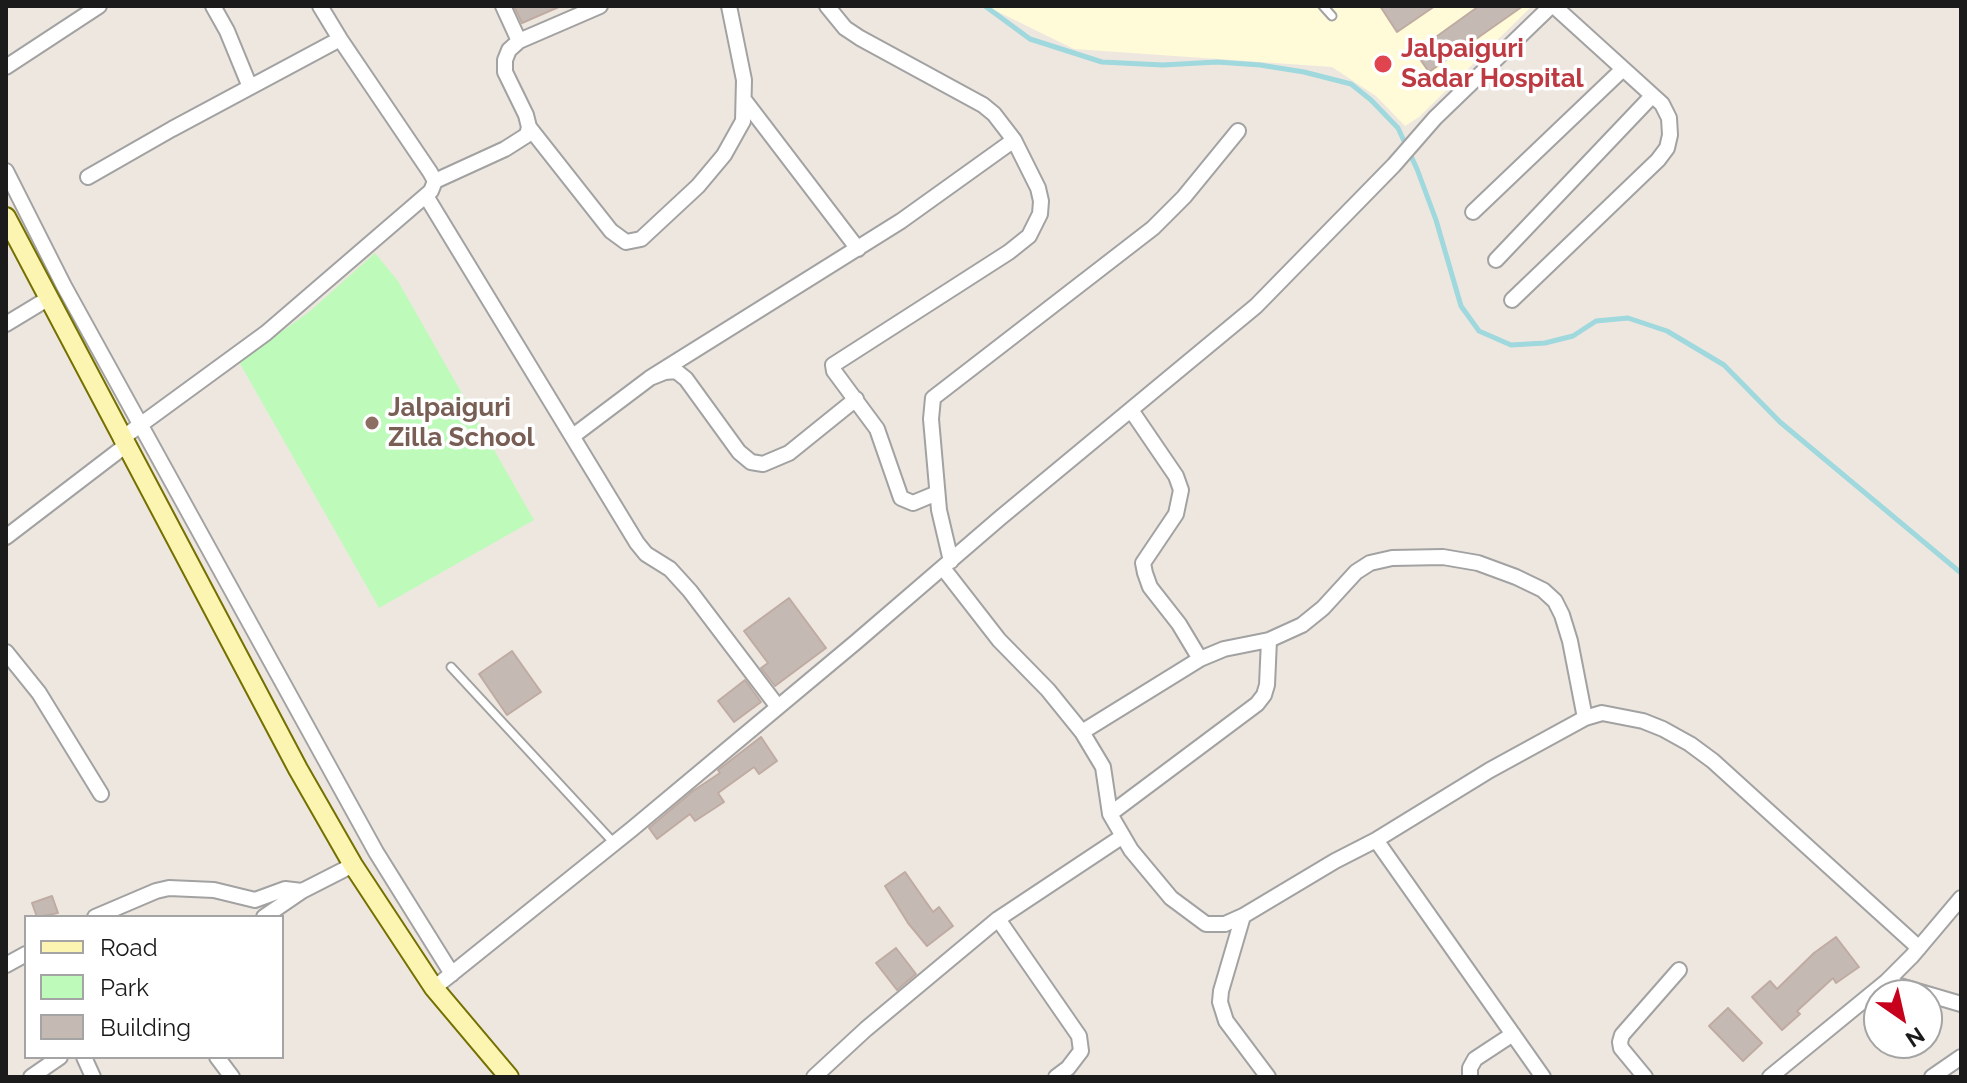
<!DOCTYPE html>
<html>
<head>
<meta charset="utf-8">
<style>
  body { margin:0 }
  #map { position:relative; width:1967px; height:1083px; overflow:hidden; background:#eee7e0; font-family:Raleway,sans-serif }
  canvas { display:block }
  .frame { position:absolute; inset:0; border:8px solid #1b1b1b; pointer-events:none }
  .legend { position:absolute; left:24px; top:915px; width:260px; height:144px; box-sizing:border-box; background:#fff; border:2px solid #a4a4a4; margin:0; padding:10px 14px; list-style:none; font-size:24px; color:#1b1b1b }
  .legend li { display:flex; align-items:center; gap:16px; height:40px }
  .legend b { width:40px; border:2px solid #a4a4a4 }
  .north { position:absolute; left:1863px; top:979px; width:80px; height:80px; box-sizing:border-box; background:#fff; border:2px solid #a4a4a4; border-radius:50%; rotate:146deg; font-size:22px; font-weight:700; line-height:32px; text-align:center; color:#1b1b1b }
  .north::after { content:''; display:block; margin:auto; width:28px; height:36px; background:#c7001c; clip-path:polygon(50% 0,100% 100%,50% 72%,0 100%) }
</style>
</head>
<body>
<div id="map">
<canvas width="1967" height="1083"></canvas>
<div class="frame"></div>
<ul class="legend">
<li><b style="height:10px;background:#fbf5b1"></b>Road</li>
<li><b style="height:22px;background:#befbba"></b>Park</li>
<li><b style="height:22px;background:#c5b9b4"></b>Building</li>
</ul>
<div class="north">N</div>
</div>
<script>
const context = document.querySelector('canvas').getContext('2d');
context.lineJoin = 'round';
function fill(path, color) { context.fillStyle = color; context.fill(path, 'evenodd'); }
const poly = rows => new Path2D(rows.map(r => 'M' + r).join(''));
function strokePath(path, color, width, dash) { context.strokeStyle = color; context.lineWidth = width; context.lineCap = dash ? 'butt' : 'round'; context.setLineDash(dash || []); context.stroke(path); }
function drawText(font, color, halo, rows, align = 'center') {
  context.font = font + ' Raleway,sans-serif'; context.lineWidth = 7; context.setLineDash([]); context.textBaseline = 'middle'; context.strokeStyle = halo; context.fillStyle = color; for (const [text, x, y, turn = 0] of rows) {
    context.save(); context.translate(x, y); context.rotate((+turn || 0) * Math.PI / 180); context.textAlign = isNaN(turn) ? turn : align; if (halo) context.strokeText(text, 0, 0); context.fillText(text, 0, 0); context.restore();
  }
}
const education = poly([
  [986,6,1532,6,1419,117,1405,126,1376,96,1332,67,1074,49]
]);
const park = poly([
  [375,253,398,281,534,520,379,608,239,362,309,312]
]);
const stream = poly([
  [985,6,1030,39,1102,62,1163,65,1217,62,1260,65,1304,72,1351,84,1371,100,1398,128,1417,169,1436,220,1461,306,1479,331,1511,345,1545,343,1573,336,1596,321,1628,318,1667,331,1724,365,1780,422,1961,573]
]);
const building = poly([
  [514,6,561,6,522,23,514,6],
  [1380,6,1435,6,1397,32,1380,6],
  [1479,6,1523,6,1429,72,1415,52,1479,6],
  [789,598,826,648,775,686,761,668,768,663,744,631,789,598],
  [512,651,541,692,507,715,479,674,512,651],
  [745,680,761,702,734,722,718,701,745,680],
  [761,737,777,761,759,774,754,767,718,793,724,802,695,821,690,814,657,839,649,828,693,791,720,773,718,770,761,737],
  [905,872,933,912,939,907,953,926,927,946,908,923,885,886,905,872],
  [52,896,58,913,37,917,32,903,52,896],
  [1836,937,1859,967,1836,983,1833,978,1797,1011,1800,1014,1782,1030,1752,997,1770,981,1777,989,1814,953,1836,937],
  [896,948,916,974,897,990,876,963,896,948],
  [1728,1008,1762,1043,1743,1061,1709,1026,1728,1008]
]);
const lane = poly([
  [1323,6,1332,16],
  [451,667,614,843]
]);
const street = poly([
  [213,6,227,31,250,87],
  [503,6,519,41],
  [827,6,845,28,860,38,983,105,994,114,1014,140,1038,188,1041,201,1040,214,1029,236,1009,252,833,365,834,371,877,429,901,498,913,503,937,493],
  [6,67,99,6],
  [745,101,858,249],
  [529,127,611,231,626,242,641,239,698,186,724,155,743,121,744,80,729,6],
  [6,171,64,286,376,852,452,974],
  [88,177,172,129,340,39],
  [435,181,505,149,527,135,529,127,526,115,505,72,505,60,509,50,519,41,600,6],
  [426,196,637,543,646,554,670,569,690,591,778,707],
  [1473,212,1623,69],
  [1496,260,1652,96],
  [1512,300,1658,160,1667,148,1670,135,1669,118,1662,104,1554,6],
  [6,324,49,298],
  [650,378,901,221,1014,140],
  [1131,410,1176,476,1181,490,1176,514,1143,563,1145,573,1150,587,1179,624,1200,659],
  [573,436,650,378,665,372,676,371,686,379,739,452,751,462,763,464,789,453,856,399],
  [121,439,266,333,431,191,435,181,430,172,340,39,320,6],
  [6,537,125,446],
  [951,561,939,510,931,419,933,398,1153,228,1184,197,1238,131],
  [943,568,999,640,1048,690,1082,732,1103,767,1110,814,1131,850,1171,898,1206,924,1225,924,1243,916,1335,861,1376,840,1490,770,1585,718,1602,713,1643,721,1663,729,1690,744,1713,761,1919,948],
  [6,652,39,693,101,794],
  [1082,732,1200,659,1224,649,1269,640,1302,625,1323,608,1356,572,1370,563,1392,558,1443,557,1478,563,1516,577,1543,590,1555,601,1562,615,1570,641,1585,718],
  [1110,814,1257,704,1264,695,1267,685,1269,640],
  [1376,840,1543,1077],
  [1243,916,1221,991,1220,1002,1226,1021,1268,1077],
  [95,917,156,891,169,888,214,890,255,900,285,889,302,891],
  [264,917,302,891,353,865],
  [998,919,1079,1036,1081,1051,1068,1068,1056,1077],
  [6,965,26,954],
  [1886,982,1961,1004],
  [434,988,632,829,856,642,1000,518,1256,306,1394,165,1435,118,1551,6],
  [84,1057,93,1077],
  [217,1057,232,1077],
  [31,1077,60,1057],
  [814,1077,866,1029,998,919,1123,836],
  [1470,1077,1470,1068,1475,1059,1513,1034],
  [1645,1077,1621,1048,1620,1042,1622,1035,1679,970],
  [1770,1077,1886,982,1912,956,1961,898],
  [1932,1077,1961,1057]
]);
const secondary = poly([
  [6,217,298,769,353,865,434,988,509,1077]
]);
const markers = [
  [1383,64,10,"#e0444e"],
  [372,423,8,"#8d6e63"]
];
const healthNames = [
  ["Jalpaiguri",1401,49],
  ["Sadar Hospital",1401,79]
];
const educationNames = [
  ["Jalpaiguri",388,408],
  ["Zilla School",388,438]
];
fill(education, '#fffad8');
fill(park, '#befbba');
strokePath(stream, '#9fd8dd', 5);
fill(building, '#c5b9b4');
strokePath(building, '#bfaba2', 2);
strokePath(lane, '#a2a2a2', 11);
strokePath(street, '#a2a2a2', 18);
strokePath(secondary, '#747001', 22);
strokePath(lane, '#fff', 7);
strokePath(street, '#fff', 14);
strokePath(secondary, '#fbf5b1', 18);
for (const [x, y, r, color] of markers) { const dot = new Path2D(); dot.arc(x, y, r, 0, 2 * Math.PI); context.fillStyle = color; context.fill(dot); strokePath(dot, '#fff', 3); }
drawText('bold 26px', '#be3a42', '#fff', healthNames, 'left');
drawText('bold 26px', '#785e54', '#fff', educationNames, 'left');
</script>
</body>
</html>
